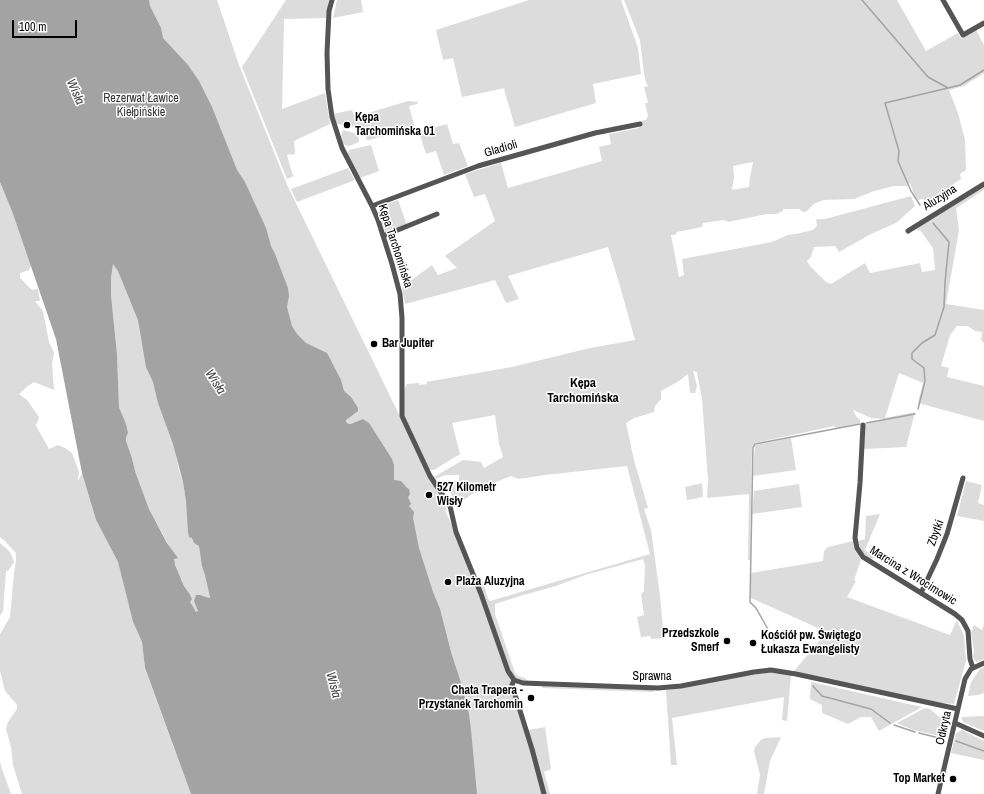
<!DOCTYPE html>
<html>
<head>
<meta charset="utf-8">
<style>
  body { margin:0 }
  #map { position:relative; width:984px; height:794px; overflow:hidden; background:#fff; font-family:"Archivo Narrow",sans-serif }
  canvas { display:block }
  .scale { position:absolute; left:12px; top:20px; width:65px; height:18px; box-sizing:border-box; border:2px solid #000; border-top:0; padding-left:5px; font-size:12px; line-height:14px; white-space:nowrap; color:#000; -webkit-text-stroke:3px #fff; paint-order:stroke }
</style>
</head>
<body>
<div id="map">
<canvas width="984" height="794"></canvas>
<div class="scale">100 m</div>
</div>
<script>
const context = document.querySelector('canvas').getContext('2d');
context.lineJoin = 'round';
function fill(path, color) { context.fillStyle = color; context.fill(path, 'evenodd'); }
const poly = rows => new Path2D(rows.map(r => 'M' + r).join(''));
function strokePath(path, color, width, dash) { context.strokeStyle = color; context.lineWidth = width; context.lineCap = dash ? 'butt' : 'round'; context.setLineDash(dash || []); context.stroke(path); }
function drawText(font, color, halo, rows, align = 'center') {
  context.font = font + ' "Archivo Narrow",sans-serif'; context.lineWidth = 3; context.setLineDash([]); context.textBaseline = 'middle'; context.strokeStyle = halo; context.fillStyle = color; for (const [text, x, y, turn = 0] of rows) {
    context.save(); context.translate(x, y); context.rotate((+turn || 0) * Math.PI / 180); context.textAlign = isNaN(turn) ? turn : align; if (halo) context.strokeText(text, 0, 0); context.fillText(text, 0, 0); context.restore();
  }
}
const green = poly([
  [0,0,217,0,239,65,288,187,431,480,447,509,445,510,469,564,503,659,518,704,544,794,357,794,141,270,0,182,13,214,31,265,29,270,20,273,20,278,32,290,38,289,40,301,35,301,43,311,49,342,54,353,52,364,54,390,34,382,28,386,19,394,27,400,39,417,36,426,49,449,58,445,65,448,72,453,79,472,78,481,82,473,96,520,118,562,133,622,142,642,145,669,191,794,22,794,13,765,11,747,6,729,8,722,17,709,17,705,5,691,0,671,0,634,10,617,14,573,16,560,16,553,5,541,0,537],
  [286,0,329,0,326,18,284,19,282,109,325,93,330,124,294,141,295,153,293,155,289,154,287,155,292,173,294,176,287,179,242,67],
  [337,0,361,0,363,12,333,18],
  [529,0,621,0,638,48,641,74,593,84,596,103,515,127,504,89,505,88,462,97,453,58,443,60,436,30],
  [624,0,897,0,926,51,958,33,961,38,976,30,984,45,984,73,964,86,949,90,958,113,965,140,966,170,960,174,961,179,952,185,954,187,931,203,922,199,918,200,914,194,910,183,907,186,894,186,874,191,854,199,824,200,818,202,814,204,807,211,803,212,799,209,783,209,783,211,776,214,767,214,728,222,724,220,703,223,702,227,677,232,675,235,671,235,679,277,684,275,682,259,772,242,788,235,796,234,813,230,817,226,816,220,819,219,825,219,911,196,915,206,896,223,871,234,839,252,835,246,814,247,811,257,807,261,810,266,826,282,831,284,865,263,870,273,920,263,922,272,935,270,933,248,920,230,918,231,917,228,984,186,984,190,956,208,959,230,946,304,984,310,984,343,981,340,982,332,975,331,968,326,957,326,950,335,941,366,949,368,947,377,984,386,984,421,918,403,923,383,899,373,885,418,915,412,906,447,864,449,865,424,884,420,885,419,871,418,853,410,856,416,860,420,860,423,836,428,834,426,755,443,752,446,750,560,748,560,749,494,707,498,708,480,702,399,697,372,693,371,697,386,695,393,690,393,688,374,679,381,661,391,661,399,655,406,654,412,634,418,626,423,634,460,648,508,644,509,651,530,660,596,664,638,651,639,650,636,641,637,637,617,644,615,641,594,644,591,644,586,645,566,643,559,585,575,556,586,520,596,495,604,495,614,515,673,518,676,525,678,528,681,520,680,515,678,509,668,478,581,483,582,488,599,490,601,650,554,627,466,545,475,518,479,511,476,481,488,459,503,454,501,450,491,448,490,443,491,438,483,442,480,443,482,459,481,459,475,446,475,435,479,434,477,463,460,481,462,484,468,503,457,499,444,495,415,452,423,460,454,434,470,429,470,404,414,404,390,407,384,419,383,419,385,427,384,426,382,512,367,590,348,635,340,620,286,608,247,508,276,519,299,506,303,495,280,405,304,402,287,432,265,438,275,457,268,445,256,495,221,485,194,474,197,465,174,501,163,508,188,602,161,599,147,611,144,609,134,639,128,640,121,646,120,648,116,645,103,648,103,644,87,648,86,646,82,644,74,640,40],
  [753,162,750,177,749,187,732,190,734,177,733,166],
  [408,101,418,102,417,104,409,106,415,128,369,140,367,140,364,132,359,130,359,128,342,124,341,125,336,123,333,114,352,110,355,117],
  [447,124,453,144,459,143,468,166,444,175,436,151,426,154,419,132],
  [343,130,357,134,359,138,359,141,357,143,349,146,345,145,341,141,343,141,341,136],
  [371,145,379,171,360,178,348,154,349,150],
  [348,168,355,180,297,202,291,189],
  [398,200,407,225,386,234,378,212,380,207],
  [112,260,132,295,170,419,178,467,183,482,186,501,241,605,196,612,187,600,189,593,184,586,181,578,175,576,172,551,149,509,135,471,132,458,126,441,126,424,119,407,117,354,111,295,111,277],
  [791,438,796,470,753,476,755,445],
  [966,481,982,485,978,503,984,505,984,521,957,516],
  [702,483,703,497,687,500,685,487],
  [799,484,802,507,752,514,754,491],
  [880,514,865,550,874,558,871,560,861,551,858,541,865,539,866,516],
  [853,541,854,548,861,560,854,580,856,581,847,597,950,635,957,620,964,636,966,661,954,704,932,702,794,671,827,632,751,598,751,573,823,561,824,551,828,547],
  [0,543,10,552,14,562,8,571,6,571,3,611,0,616],
  [984,624,984,659,976,662,973,658,974,651,971,633,974,625,982,630],
  [984,667,984,693,978,695,968,696,971,682,980,669],
  [769,672,791,675,787,721,782,720,784,697,672,718,677,765,671,765,666,690],
  [811,682,922,707,879,731,871,717,861,717,848,724,822,713,822,705,810,699],
  [542,685,654,690,653,692,542,688],
  [925,708,930,709,945,722,947,728,945,737,913,730,897,723],
  [984,716,984,731,963,722,962,719,962,717],
  [545,727,551,769,544,772,550,794,545,794,528,730],
  [962,730,984,741,984,760,951,753,956,733],
  [781,737,770,761,764,794,757,794,760,775,754,751,755,747,761,740,765,738],
  [0,762,2,769,11,794,0,794]
]);
const water = poly([
  [0,0,149,0,150,6,161,28,163,38,188,65,199,81,212,107,237,170,245,182,266,228,271,246,275,254,288,288,289,296,287,307,292,326,297,334,306,343,327,353,341,380,344,391,351,397,358,408,358,411,346,420,346,422,348,424,351,424,363,419,369,423,392,459,394,465,394,480,401,481,407,488,409,489,410,494,408,497,411,504,409,506,414,512,413,518,419,548,433,592,440,609,451,652,461,683,469,714,471,730,477,794,191,794,145,668,142,642,133,622,118,562,96,520,82,473,56,339,13,214,0,182],
  [113,264,118,271,138,320,146,367,153,382,158,403,173,444,183,482,186,501,188,532,189,537,192,538,194,543,199,546,202,566,205,575,210,597,209,598,200,595,196,595,194,601,198,611,196,612,192,605,190,602,192,599,189,593,184,586,175,565,174,559,178,558,167,543,149,509,135,471,132,458,126,441,126,437,128,433,126,424,119,407,117,354,111,295,111,277]
]);
const stream = poly([
  [862,0,928,77,948,88,960,85,984,70],
  [920,205,911,191,898,161,899,151,885,103,948,88],
  [918,409,925,381,924,368,912,359,912,353,922,343,935,335,944,307,945,282,949,242,933,223],
  [866,423,915,414],
  [774,640,756,608,750,602,753,447,755,444,860,424],
  [775,643,781,654],
  [813,686,822,696,871,709,890,723],
  [894,725,915,732],
  [919,733,943,739],
  [956,741,984,751]
]);
const minor = poly([
  [332,0,329,11,327,53,328,89,332,117,342,148,372,206,378,220,392,264,400,294,402,318,402,416,430,476,450,506,456,532,481,594,508,671,514,680,523,683,658,688,681,686,754,672,771,670,796,674,958,709],
  [943,0,963,35,984,23],
  [372,206,478,166,595,133,640,124],
  [908,231,984,184],
  [383,236,437,214],
  [863,425,860,483,855,538,857,548,863,557,955,614,962,620,968,631,970,659,973,668],
  [921,593,937,559,947,534,963,478],
  [514,680,512,685,532,749,544,794],
  [955,723,984,736],
  [938,794,965,679,971,669,984,663]
]);
const markers = [
  [347,125,4,"#000"],
  [374,344,4,"#000"],
  [429,495,4,"#000"],
  [448,582,4,"#000"],
  [727,641,4,"#000"],
  [753,643,4,"#000"],
  [531,698,4,"#000"],
  [953,779,4,"#000"]
];
const parkNames = [
  ["Rezerwat Ławice",141,99],
  ["Kiełpińskie",141,113]
];
const poiNames = [
  ["Kępa",355,118],
  ["Tarchomińska 01",355,132],
  ["Bar Jupiter",382,344],
  ["527 Kilometr",437,488],
  ["Wisły",437,502],
  ["Plaża Aluzyjna",456,582],
  ["Przedszkole",719,634,"right"],
  ["Smerf",719,648,"right"],
  ["Kościół pw. Świętego",761,636],
  ["Łukasza Ewangelisty",761,650],
  ["Chata Trapera -",523,691,"right"],
  ["Przystanek Tarchomin",523,705,"right"],
  ["Top Market",945,779,"right"]
];
const streetNames = [
  ["Gladioli",501,149,-16],
  ["Aluzyjna",940,198,-32],
  ["Kępa Tarchomińska",395,246,72],
  ["Zbytki",936,533,-70],
  ["Marcina z Wrocimowic",913,576,32],
  ["Sprawna",652,677],
  ["Odkryta",944,728,-77]
];
const waterNames = [
  ["Wisła",75,92,66],
  ["Wisła",215,382,58],
  ["Wisła",333,685,75]
];
const neighbourhoodNames = [
  ["Kępa",583,384],
  ["Tarchomińska",583,399]
];
fill(green, '#dcdcdc');
fill(water, '#a3a3a3');
strokePath(stream, '#a3a3a3', 1.5);
strokePath(minor, '#555', 5);
for (const [x, y, r, color] of markers) { const dot = new Path2D(); dot.arc(x, y, r, 0, 2 * Math.PI); context.fillStyle = color; context.fill(dot); strokePath(dot, '#fff', 1.5); }
drawText('12px', '#333', '#fff', parkNames);
drawText('bold 12px', '#000', '#fff', poiNames, 'left');
drawText('12px', '#000', '#fff', streetNames);
drawText('italic 13px', '#444', '#fff', waterNames);
drawText('bold 13px', '#000', '#fff', neighbourhoodNames);
</script>
</body>
</html>
